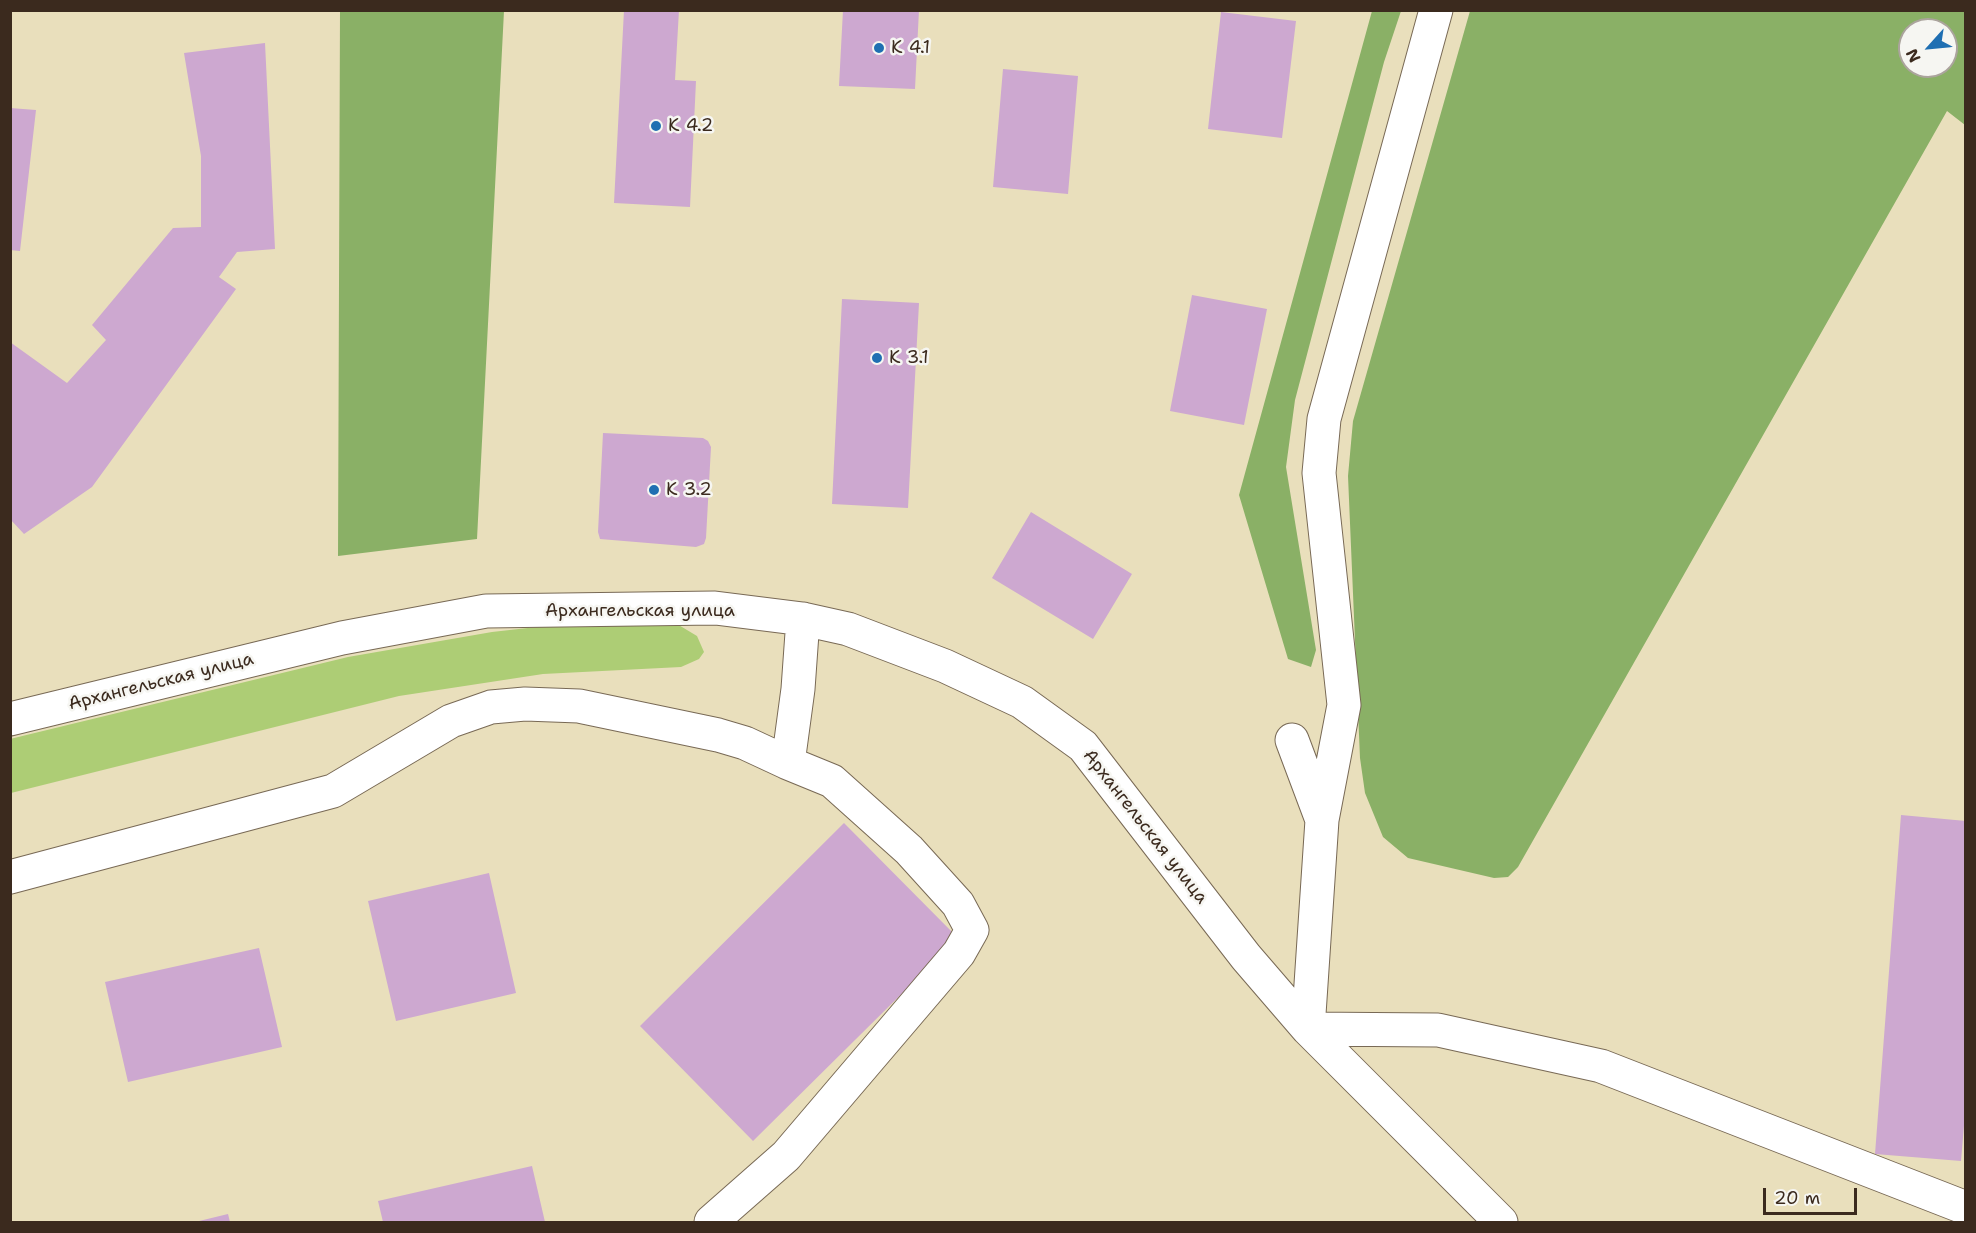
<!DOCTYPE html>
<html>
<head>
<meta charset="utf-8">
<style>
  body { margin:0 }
  #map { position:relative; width:1976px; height:1233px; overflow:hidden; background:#e9dfbc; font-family:"Shantell Sans",sans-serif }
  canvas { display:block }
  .frame { position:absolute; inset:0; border:12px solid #3b2a1e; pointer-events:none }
  .north { position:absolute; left:1898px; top:18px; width:60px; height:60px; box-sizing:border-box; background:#f6f6f2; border:2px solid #aba49d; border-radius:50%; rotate:243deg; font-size:16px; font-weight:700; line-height:24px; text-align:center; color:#3b2a1e }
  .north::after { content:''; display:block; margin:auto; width:21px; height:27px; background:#1f6fb2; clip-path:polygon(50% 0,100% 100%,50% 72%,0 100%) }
  .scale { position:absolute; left:1763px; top:1188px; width:94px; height:27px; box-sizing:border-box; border:3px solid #3b2a1e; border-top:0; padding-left:8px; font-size:18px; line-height:21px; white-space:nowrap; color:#3b2a1e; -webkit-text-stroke:4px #f6f6f2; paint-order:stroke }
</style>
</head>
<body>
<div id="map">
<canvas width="1976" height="1233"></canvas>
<div class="frame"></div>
<div class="north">N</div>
<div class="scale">20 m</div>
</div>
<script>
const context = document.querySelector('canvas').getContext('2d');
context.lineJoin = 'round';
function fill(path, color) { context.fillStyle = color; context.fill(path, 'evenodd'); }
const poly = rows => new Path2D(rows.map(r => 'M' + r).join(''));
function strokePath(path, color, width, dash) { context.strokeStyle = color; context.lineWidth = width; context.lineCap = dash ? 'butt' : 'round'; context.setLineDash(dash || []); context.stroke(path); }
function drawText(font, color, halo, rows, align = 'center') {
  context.font = font + ' "Shantell Sans",sans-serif'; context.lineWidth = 5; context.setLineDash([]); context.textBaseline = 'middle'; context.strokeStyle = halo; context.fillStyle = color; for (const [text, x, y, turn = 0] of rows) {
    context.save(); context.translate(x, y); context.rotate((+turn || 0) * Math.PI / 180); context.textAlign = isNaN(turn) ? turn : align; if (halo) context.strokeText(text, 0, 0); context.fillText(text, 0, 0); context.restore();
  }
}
const green = poly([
  [581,622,677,624,697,636,704,652,699,659,681,667,543,674,399,696,11,793,10,739,348,657,492,632]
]);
const forest = poly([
  [340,11,504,11,477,539,338,556],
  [1372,11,1401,11,1384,62,1295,400,1286,467,1316,650,1311,667,1288,659,1239,495],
  [1470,11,1965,11,1965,125,1947,111,1518,867,1508,877,1494,878,1408,858,1383,837,1365,793,1360,758,1348,476,1353,421],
  [1910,30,1946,30,1946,66,1910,66]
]);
const building = poly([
  [624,10,679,10,675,80,696,81,690,207,614,203],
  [843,10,919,10,915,89,839,86],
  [1221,12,1296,21,1282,138,1208,129],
  [265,43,275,249,237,252,219,277,236,289,92,487,24,534,10,519,10,342,67,383,106,340,92,325,173,228,201,227,201,156,184,53],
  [1003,69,1078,76,1068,194,993,187],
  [10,108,36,110,20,251,10,250],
  [1192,295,1267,309,1244,425,1170,411],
  [842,299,919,303,908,508,832,504],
  [603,433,703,438,708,441,711,447,706,538,704,544,696,547,600,539,598,532],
  [1031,512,1132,574,1093,639,992,578],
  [1901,815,1966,821,1966,1102,1961,1161,1875,1154],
  [844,823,958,938,753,1141,640,1026],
  [489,873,516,993,396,1021,368,901],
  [259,948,282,1047,128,1082,105,982],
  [532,1166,545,1222,383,1222,378,1201],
  [228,1214,230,1222,195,1222]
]);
const minor = poly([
  [10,719,342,638,486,611,715,608,803,619,848,629,945,666,1022,702,1083,746,1246,957,1308,1029,1501,1222],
  [1292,740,1322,820,1308,1029],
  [1322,820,1344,705,1319,473,1324,419,1436,10],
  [10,877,333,791,451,721,491,707,525,704,579,706,718,735,745,743,788,763],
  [1308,1029,1438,1030,1601,1066,1966,1208],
  [711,1222,786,1156,959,953,972,930,958,904,909,850,832,781,788,763,798,689,803,619]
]);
const markers = [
  [879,48,6,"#1f6fb2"],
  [656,126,6,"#1f6fb2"],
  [877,358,6,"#1f6fb2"],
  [654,490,6,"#1f6fb2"]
];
const poiNames = [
  ["К 4.1",891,48],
  ["К 4.2",668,126],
  ["К 3.1",889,358],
  ["К 3.2",666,490]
];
const streetNames = [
  ["Архангельская улица",640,611],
  ["Архангельская улица",161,682,-14],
  ["Архангельская улица",1145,827,52]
];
fill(green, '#adcd75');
fill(forest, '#8ab066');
fill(building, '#cda8d0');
strokePath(minor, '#786955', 35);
strokePath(minor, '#fff', 33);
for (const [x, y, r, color] of markers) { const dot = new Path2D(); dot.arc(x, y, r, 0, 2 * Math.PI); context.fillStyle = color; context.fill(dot); strokePath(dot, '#f6f6f2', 2); }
drawText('18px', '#3b2a1e', '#f6f6f2', poiNames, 'left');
drawText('18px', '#3b2a1e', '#f6f6f2', streetNames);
</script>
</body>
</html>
